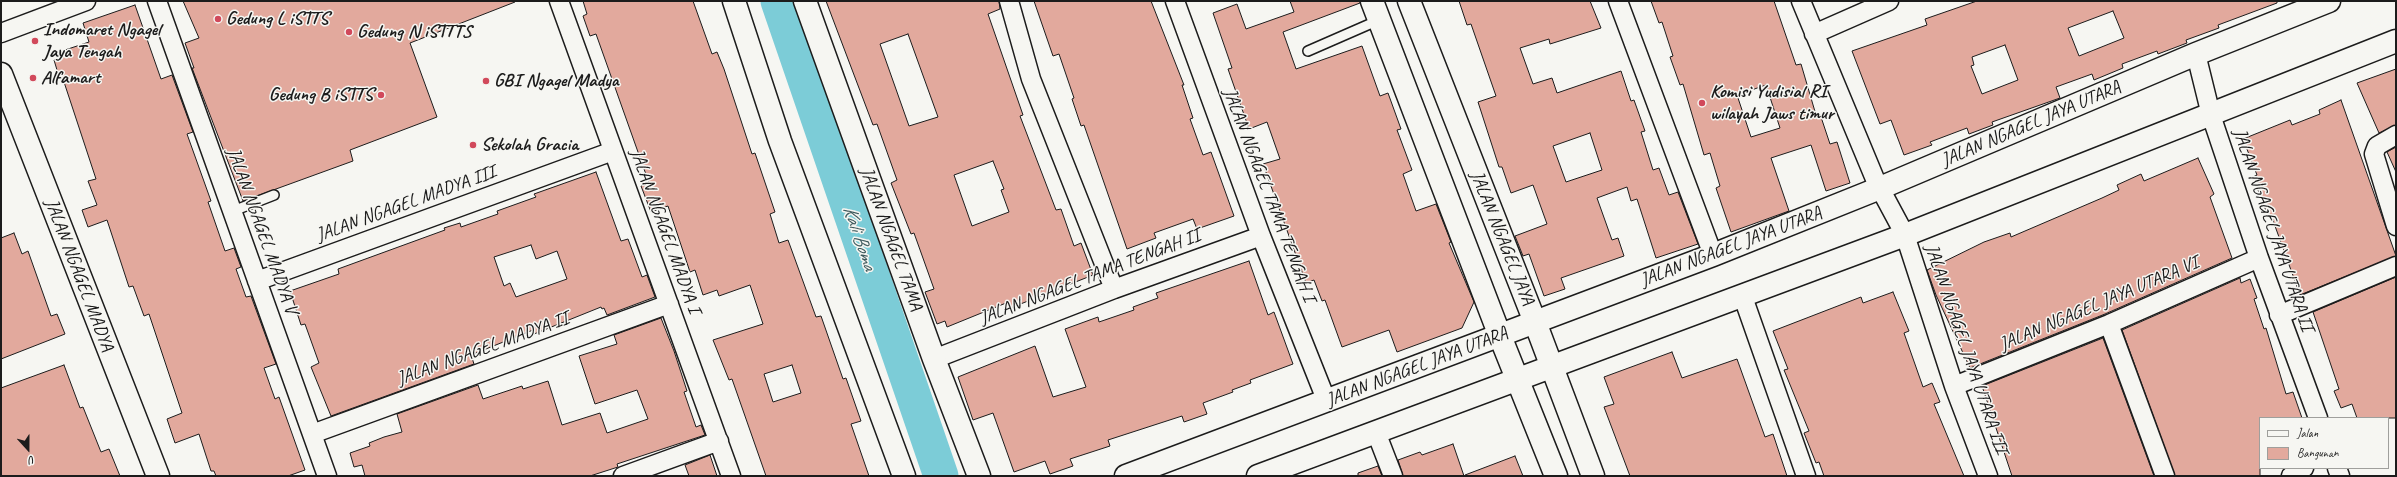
<!DOCTYPE html>
<html>
<head>
<meta charset="utf-8">
<style>
  body { margin:0 }
  #map { position:relative; width:2397px; height:477px; overflow:hidden; background:#f6f6f2; font-family:Caveat,sans-serif }
  canvas { display:block }
  .frame { position:absolute; inset:0; border:2px solid #1c1c1c; pointer-events:none }
  .legend { position:absolute; left:2259px; top:417px; width:130px; height:52px; box-sizing:border-box; background:#f6f6f2; border:1px solid #9f9f9c; margin:0; padding:5px 7px; list-style:none; font-size:12px; color:#1c1c1c }
  .legend li { display:flex; align-items:center; gap:8px; height:20px }
  .legend b { width:20px; border:1px solid #9f9f9c }
  .north { position:absolute; left:8px; top:429px; width:40px; height:40px; -webkit-text-stroke:3px #f6f6f2; paint-order:stroke; rotate:159deg; font-size:11px; font-weight:700; line-height:16px; text-align:center; color:#1c1c1c }
  .north::after { content:''; display:block; margin:auto; width:14px; height:18px; background:#1c1c1c; clip-path:polygon(50% 0,100% 100%,50% 72%,0 100%) }
</style>
</head>
<body>
<div id="map">
<canvas width="2397" height="477"></canvas>
<div class="frame"></div>
<ul class="legend">
<li><b style="height:5px;background:#f6f6f2"></b>Jalan</li>
<li><b style="height:11px;background:#e2a99d"></b>Bangunan</li>
</ul>
<div class="north">U</div>
</div>
<script>
const context = document.querySelector('canvas').getContext('2d');
context.lineJoin = 'round';
const poly = rows => new Path2D(rows.map(r => 'M' + r).join(''));
function strokePath(path, color, width, dash) { context.strokeStyle = color; context.lineWidth = width; context.lineCap = dash ? 'butt' : 'round'; context.setLineDash(dash || []); context.stroke(path); }
function fill(path, color) { context.fillStyle = color; context.fill(path, 'evenodd'); }
function drawText(font, color, halo, rows, align = 'center') {
  context.font = font + ' Caveat,sans-serif'; context.lineWidth = 3; context.setLineDash([]); context.textBaseline = 'middle'; context.strokeStyle = halo; context.fillStyle = color; for (const [text, x, y, turn = 0] of rows) {
    context.save(); context.translate(x, y); context.rotate((+turn || 0) * Math.PI / 180); context.textAlign = isNaN(turn) ? turn : align; if (halo) context.strokeText(text, 0, 0); context.fillText(text, 0, 0); context.restore();
  }
}
const river = poly([
  [778,1,941,476]
]);
const building = poly([
  [183,1,515,1,515,2,410,43,437,117,350,150,353,161,243,201,192,68,194,68,185,43,199,38,183,1],
  [583,1,693,1,712,54,717,52,724,69,752,154,755,153,775,212,770,214,779,243,788,240,816,317,821,316,843,379,846,378,861,421,851,424,869,476,766,476,732,379,729,380,713,340,763,324,750,285,719,296,717,290,703,295,695,270,690,272,668,206,651,212,641,186,649,183,596,34,590,36,583,16,587,14,583,1],
  [792,365,801,393,773,402,764,374,792,365],
  [826,1,999,1,1000,9,988,14,1023,115,1020,116,1056,210,1061,209,1074,246,1081,243,1093,275,1008,309,1006,303,947,327,945,321,937,324,925,292,934,289,914,233,911,234,891,183,897,180,877,124,873,125,826,1],
  [908,34,938,117,909,126,880,44,908,34],
  [993,161,1004,189,1001,190,1009,212,972,226,954,175,993,161],
  [1034,1,1151,1,1184,85,1182,85,1193,118,1190,119,1203,155,1211,152,1234,216,1197,229,1193,219,1154,233,1156,238,1127,249,1084,125,1081,126,1072,99,1074,98,1059,54,1053,56,1034,1],
  [1290,1,1360,1,1360,3,1283,32,1296,69,1362,46,1380,96,1388,93,1401,129,1397,130,1412,170,1403,174,1416,211,1436,204,1451,242,1449,243,1474,302,1462,328,1397,352,1389,330,1342,347,1325,300,1322,301,1314,280,1306,283,1263,164,1280,159,1267,122,1249,129,1228,69,1232,68,1213,13,1237,4,1246,29,1294,12,1290,1],
  [1459,1,1590,1,1601,28,1550,44,1549,39,1520,48,1533,84,1552,78,1557,93,1621,71,1631,101,1634,100,1645,131,1641,132,1653,170,1659,168,1669,195,1678,192,1698,244,1656,258,1637,199,1631,201,1627,187,1597,198,1612,240,1618,238,1624,256,1561,278,1565,289,1544,296,1529,254,1523,256,1515,236,1547,224,1533,185,1511,193,1502,167,1499,167,1478,102,1496,96,1471,24,1467,25,1459,1],
  [1590,133,1602,170,1566,182,1553,146,1590,133],
  [1651,1,1774,1,1796,65,1801,64,1816,115,1820,114,1830,144,1837,142,1850,183,1826,191,1811,145,1771,158,1789,211,1731,232,1716,188,1720,186,1710,153,1704,155,1683,84,1680,85,1670,57,1673,56,1662,22,1659,23,1651,1],
  [1766,85,1780,128,1751,137,1737,95,1766,85],
  [1977,1,2277,1,2277,3,2218,25,2219,28,2186,40,2187,43,2158,54,2157,51,2122,64,2123,68,2094,80,2092,74,2056,87,2060,98,1992,122,1993,125,1969,134,1967,128,1930,142,1932,145,1904,155,1891,120,1880,124,1852,51,1927,25,1925,19,1977,1],
  [2113,11,2124,38,2079,56,2068,28,2113,11],
  [2005,45,2018,80,1982,94,1971,66,1974,65,1972,57,2005,45],
  [135,5,161,79,172,75,193,132,187,134,211,201,208,202,225,251,234,248,241,267,236,269,246,297,251,296,276,364,264,368,275,399,279,397,305,470,288,476,216,476,214,471,211,471,199,434,175,443,167,419,182,413,149,314,144,316,133,286,129,287,107,220,88,227,82,210,97,205,88,181,96,179,63,79,60,80,54,60,67,55,65,50,89,42,83,23,135,5],
  [2396,69,2396,125,2379,133,2357,83,2396,69],
  [2341,100,2396,256,2300,295,2271,215,2268,216,2253,177,2257,175,2243,139,2290,120,2292,125,2320,114,2319,110,2341,100],
  [2396,147,2396,172,2387,152,2396,147],
  [2198,158,2214,194,2210,197,2232,258,2105,314,1970,368,1936,295,1927,270,1984,242,2010,233,2011,237,2102,198,2119,190,2117,185,2141,174,2144,181,2198,158],
  [596,172,621,241,628,239,642,277,647,275,655,297,607,315,604,308,602,309,601,307,534,334,533,330,471,355,474,364,331,416,311,367,319,363,305,324,301,325,290,291,339,274,338,269,445,230,444,228,460,223,461,227,498,214,497,211,536,197,534,194,596,172],
  [531,245,536,259,557,251,567,279,516,297,510,283,504,286,494,257,531,245],
  [14,233,22,254,28,251,51,316,57,314,65,334,1,359,1,238,14,233],
  [1249,261,1268,315,1274,312,1293,364,1250,380,1251,383,1232,390,1233,392,1203,403,1207,414,1184,422,1182,416,1108,440,1110,446,1070,459,1073,466,1050,474,1045,461,1014,472,993,413,973,420,958,377,1035,346,1053,397,1086,387,1065,329,1098,317,1099,322,1134,310,1133,307,1158,298,1156,293,1249,261],
  [2396,277,2396,418,2357,418,2352,404,2341,408,2334,391,2339,389,2313,312,2396,277],
  [2240,278,2241,283,2250,279,2257,298,2254,299,2264,329,2266,328,2286,394,2293,392,2302,418,2260,418,2260,476,2175,476,2122,330,2240,278],
  [1893,292,1909,331,1904,333,1923,387,1932,383,1940,402,1934,404,1964,476,1824,476,1819,462,1816,463,1804,433,1809,431,1784,370,1788,369,1773,331,1861,297,1863,303,1893,292],
  [661,318,674,351,687,391,684,392,696,427,701,425,705,435,617,464,618,467,590,476,365,476,362,465,354,467,350,453,370,446,369,443,384,437,402,432,397,414,478,385,483,399,522,386,523,389,548,381,562,425,600,413,607,433,648,419,637,390,595,404,579,356,617,344,614,335,661,318],
  [2103,338,2154,476,2012,476,1982,386,2103,338],
  [1672,352,1682,378,1737,359,1765,437,1773,434,1787,476,1630,476,1604,407,1614,404,1604,377,1672,352],
  [64,365,80,408,83,407,101,452,109,449,120,476,1,476,1,388,64,365],
  [1453,444,1464,476,1403,476,1398,460,1420,452,1422,455,1453,444],
  [710,455,717,476,689,476,685,465,710,455],
  [1515,456,1523,476,1466,476,1465,475,1515,456],
  [1378,466,1382,476,1358,476,1358,473,1378,466]
]);
const lane = poly([
  [1308,51,1379,20],
  [233,211,274,195]
]);
const street = poly([
  [157,1,327,476],
  [559,1,731,476],
  [1009,1,1031,79,1114,289],
  [1175,1,1261,236,1327,402],
  [1618,1,1713,255],
  [1801,1,1875,179,1905,235,1954,386,1988,476],
  [1,33,86,1],
  [1814,34,1889,1],
  [2196,54,2211,115,2259,258,2318,418],
  [2396,135,2377,146,2374,154,2396,226],
  [257,281,613,151],
  [1743,297,1806,476],
  [2279,315,2396,266],
  [2109,324,2165,476],
  [934,359,1114,289,1261,236],
  [1954,386,2109,324,2259,258],
  [1376,432,1393,476],
  [312,434,669,304],
  [2337,468,2340,476],
  [623,476,719,441],
  [2291,476,2304,468]
]);
const secondary = poly([
  [734,1,780,141,904,476],
  [805,1,934,359,979,476],
  [1,74,158,476],
  [1126,476,1713,255,1880,188,2196,54,2329,1],
  [1258,476,1905,235,2396,41]
]);
const primary = poly([
  [1372,1,1500,336,1556,476],
  [1409,1,1535,322,1593,476]
]);
const markers = [
  [218,19,4,"#d1495b"],
  [349,32,4,"#d1495b"],
  [35,41,4,"#d1495b"],
  [33,78,4,"#d1495b"],
  [486,81,4,"#d1495b"],
  [381,95,4,"#d1495b"],
  [1702,103,4,"#d1495b"],
  [473,145,4,"#d1495b"]
];
const poiNames = [
  ["Gedung L iSTTS",226,19],
  ["Indomaret Ngagel",43,30],
  ["Jaya Tengah",43,52],
  ["Gedung N iSTTTS",357,32],
  ["Alfamart",41,78],
  ["GBI Ngagel Madya",494,81],
  ["Komisi Yudisial RI",1710,92],
  ["wilayah Jaws timur",1710,114],
  ["Gedung B iSTTS",373,95,"right"],
  ["Sekolah Gracia",481,145]
];
const streetNames = [
  ["JALAN NGAGEL JAYA UTARA",2031,124,-23],
  ["JALAN NGAGEL TAMA TENGAH I",1269,195,69],
  ["JALAN NGAGEL MADYA III",406,204,-20],
  ["JALAN NGAGEL JAYA UTARA II",2273,230,71],
  ["JALAN NGAGEL MADYA V",262,231,70],
  ["JALAN NGAGEL MADYA I",665,231,70],
  ["JALAN NGAGEL JAYA",1502,238,68],
  ["JALAN NGAGEL TAMA",891,239,70],
  ["JALAN NGAGEL JAYA UTARA",1731,247,-21],
  ["JALAN NGAGEL MADYA",79,275,69],
  ["JALAN NGAGEL TAMA TENGAH II",1090,277,-21],
  ["JALAN NGAGEL JAYA UTARA VI",2099,304,-23],
  ["JALAN NGAGEL MADYA II",483,349,-20],
  ["JALAN NGAGEL JAYA UTARA III",1966,349,71],
  ["JALAN NGAGEL JAYA UTARA",1417,367,-21]
];
const waterNames = [
  ["Kali Boma",859,238,71]
];
strokePath(river, '#7cccd7', 35);
fill(building, '#e2a99d');
strokePath(building, '#1c1c1c', 1);
strokePath(lane, '#1c1c1c', 12);
strokePath(street, '#1c1c1c', 21);
strokePath(secondary, '#1c1c1c', 25);
strokePath(primary, '#1c1c1c', 25);
strokePath(lane, '#f6f6f2', 9);
strokePath(street, '#f6f6f2', 18);
strokePath(secondary, '#f6f6f2', 22);
strokePath(primary, '#f6f6f2', 22);
for (const [x, y, r, color] of markers) { const dot = new Path2D(); dot.arc(x, y, r, 0, 2 * Math.PI); context.fillStyle = color; context.fill(dot); strokePath(dot, '#f6f6f2', 1.5); }
drawText('bold 19px', '#1c1c1c', '#f6f6f2', poiNames, 'left');
drawText('19px', '#1c1c1c', '#f6f6f2', streetNames);
drawText('italic 20px', '#3e5a5d', '#f6f6f2', waterNames);
</script>
</body>
</html>
